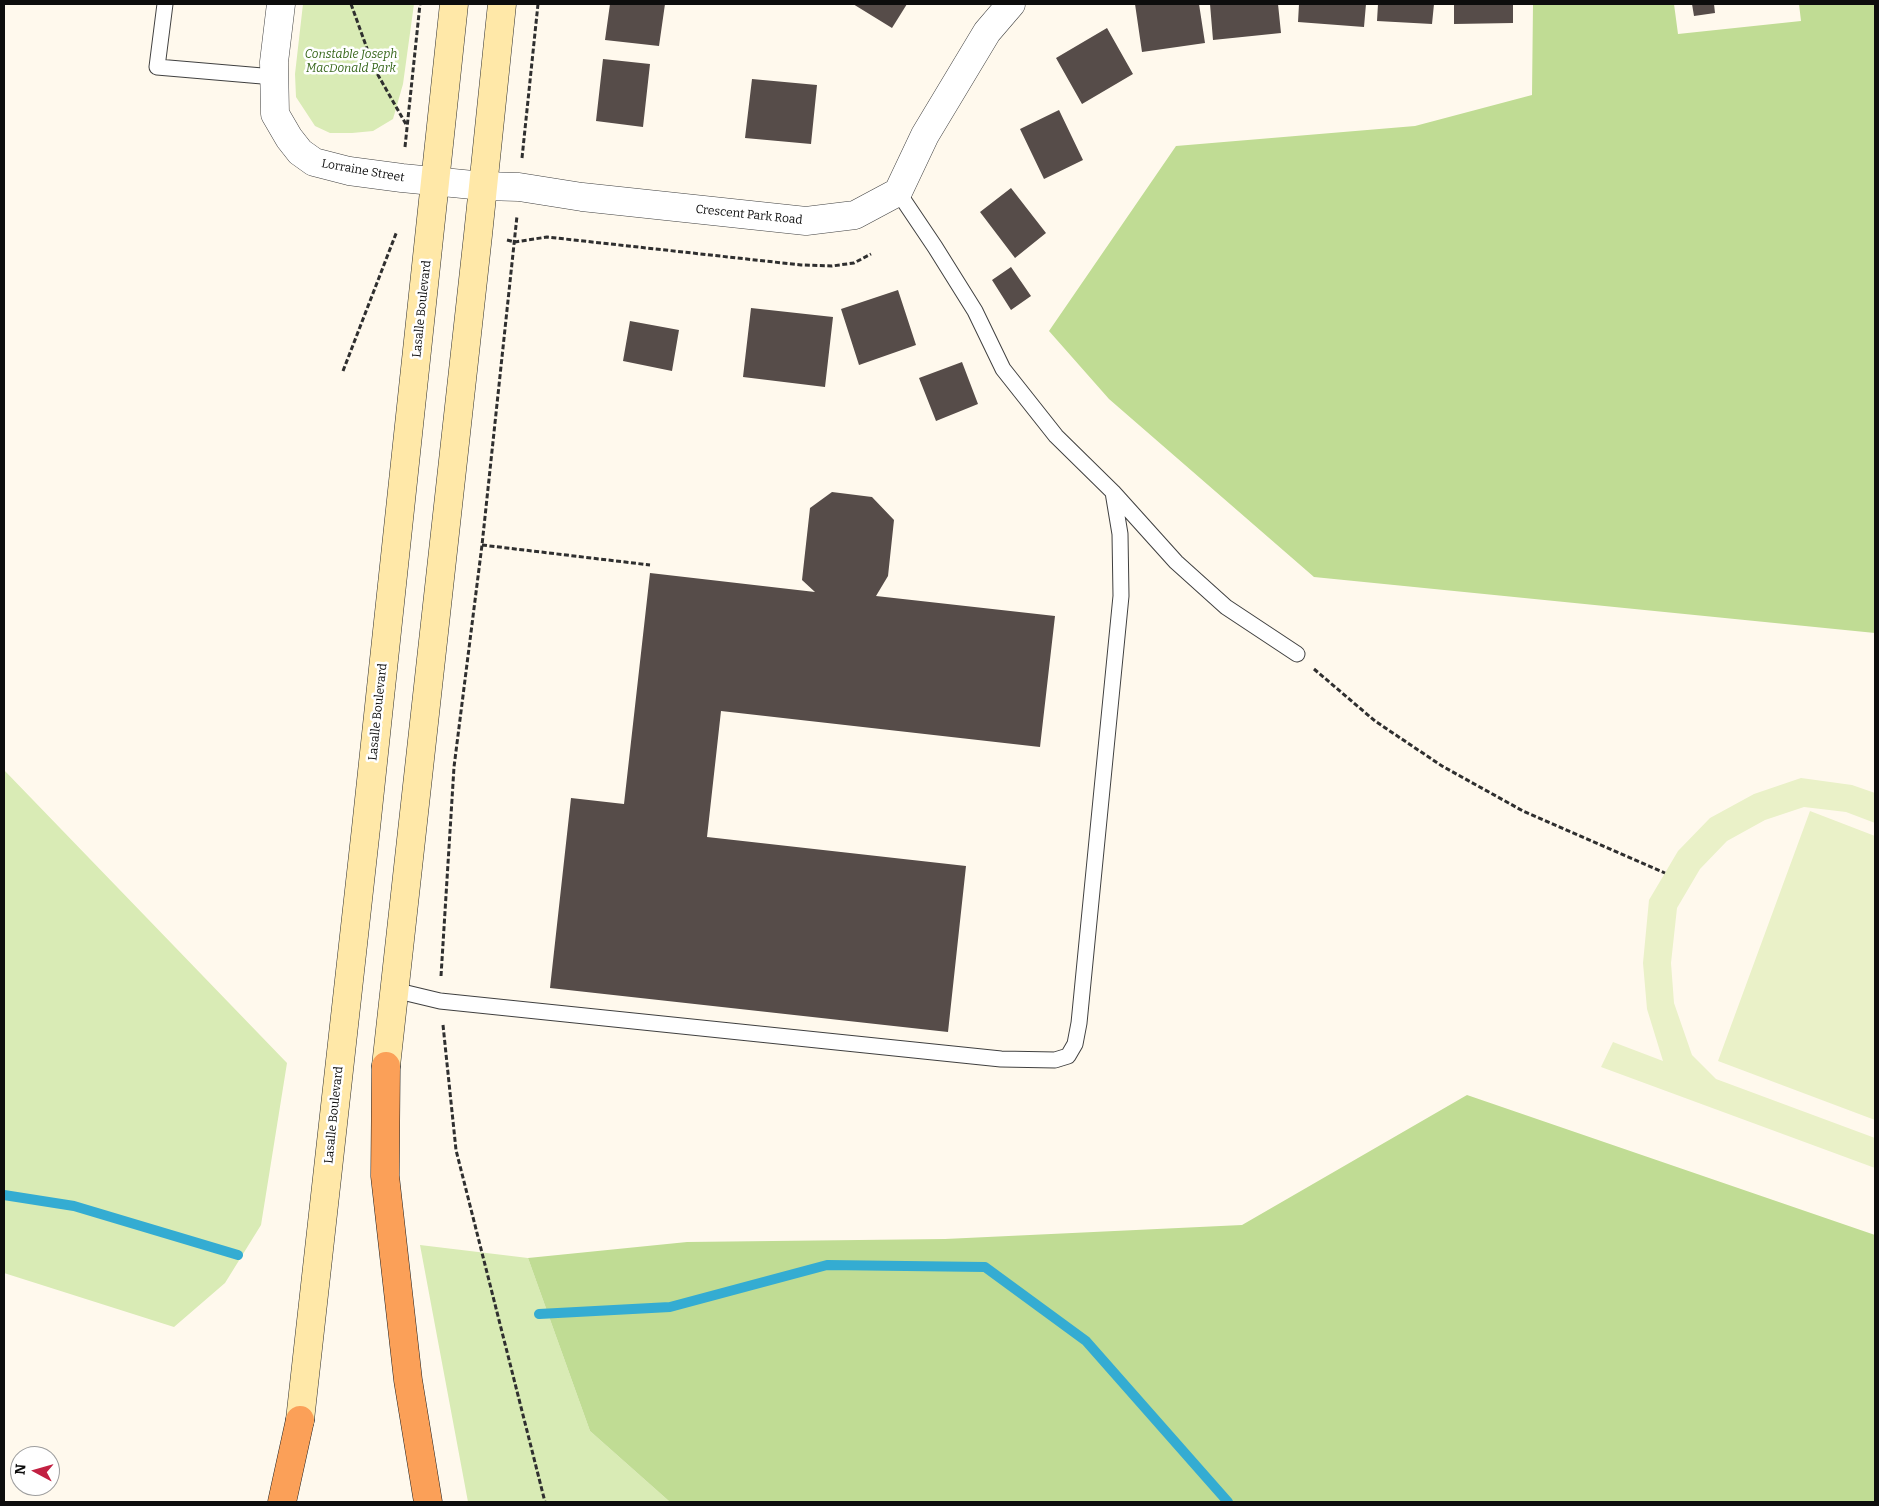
<!DOCTYPE html>
<html>
<head>
<meta charset="utf-8">
<style>
  body { margin:0 }
  #map { position:relative; width:1879px; height:1506px; overflow:hidden; background:#fff9ed; font-family:Bitter,serif }
  canvas { display:block }
  .frame { position:absolute; inset:0; border:5px solid #0d0d0d; pointer-events:none }
  .north { position:absolute; left:10px; top:1446px; width:50px; height:50px; box-sizing:border-box; background:#fff; border:1px solid #9e9e9e; border-radius:50%; rotate:276deg; font-size:14px; font-weight:700; line-height:20px; text-align:center; color:#0d0d0d }
  .north::after { content:''; display:block; margin:auto; width:18px; height:22px; background:#c22042; clip-path:polygon(50% 0,100% 100%,50% 72%,0 100%) }
</style>
</head>
<body>
<div id="map">
<canvas width="1879" height="1506"></canvas>
<div class="frame"></div>
<div class="north">N</div>
</div>
<script>
const context = document.querySelector('canvas').getContext('2d');
context.lineJoin = 'round';
function fill(path, color) { context.fillStyle = color; context.fill(path, 'evenodd'); }
const poly = rows => new Path2D(rows.map(r => 'M' + r).join(''));
function strokePath(path, color, width, dash) { context.strokeStyle = color; context.lineWidth = width; context.lineCap = dash ? 'butt' : 'round'; context.setLineDash(dash || []); context.stroke(path); }
function drawText(font, color, halo, rows, align = 'center') {
  context.font = font + ' Bitter,serif'; context.lineWidth = 5; context.setLineDash([]); context.textBaseline = 'middle'; context.strokeStyle = halo; context.fillStyle = color; for (const [text, x, y, turn = 0] of rows) {
    context.save(); context.translate(x, y); context.rotate((+turn || 0) * Math.PI / 180); context.textAlign = isNaN(turn) ? turn : align; if (halo) context.strokeText(text, 0, 0); context.fillText(text, 0, 0); context.restore();
  }
}
const green = poly([
  [303,4,414,4,403,84,393,119,373,131,352,133,330,133,315,126,296,97,295,74],
  [4,770,287,1063,261,1225,225,1283,174,1327,4,1273],
  [420,1245,528,1258,590,1431,670,1502,468,1502]
]);
const forest = poly([
  [1533,4,1674,4,1678,34,1801,21,1799,4,1875,4,1875,633,1314,577,1109,399,1049,331,1176,146,1415,126,1532,95],
  [1467,1095,1875,1235,1875,1502,670,1502,590,1431,528,1258,687,1242,945,1239,1242,1225]
]);
const pitch = poly([
  [1801,778,1852,785,1875,793,1875,823,1846,812,1804,807,1765,820,1727,841,1700,869,1677,908,1671,963,1674,1003,1692,1055,1716,1079,1875,1138,1875,1168,1601,1067,1613,1042,1663,1061,1647,1009,1643,963,1649,900,1678,851,1710,818,1754,794],
  [1810,811,1875,836,1875,1120,1718,1061]
]);
const stream = poly([
  [4,1195,74,1206,238,1255],
  [539,1314,670,1307,827,1265,985,1267,1086,1341,1228,1502]
]);
const building = poly([
  [610,4,665,4,659,46,605,40],
  [853,4,907,4,892,28],
  [1135,4,1199,4,1205,43,1142,52],
  [1210,4,1278,4,1281,33,1213,40],
  [1299,4,1366,4,1364,27,1298,22],
  [1378,4,1434,4,1432,24,1377,21],
  [1454,4,1513,4,1513,23,1454,24],
  [1692,4,1714,4,1715,13,1694,16],
  [1107,28,1133,74,1082,104,1056,58],
  [603,59,650,64,643,127,596,121],
  [752,79,817,85,811,144,745,138],
  [1059,110,1083,160,1044,179,1020,129],
  [1011,188,1046,233,1015,258,980,212],
  [1011,267,1031,296,1011,310,992,280],
  [898,290,916,345,859,365,841,309],
  [751,308,833,317,825,387,743,377],
  [630,321,679,330,672,371,623,361],
  [962,362,978,404,936,421,919,378],
  [832,492,872,497,894,520,888,576,876,596,1055,616,1040,747,721,711,707,837,966,866,948,1032,550,988,571,798,624,804,650,573,815,592,802,580,810,508]
]);
const path = poly([
  [351,4,374,68,407,126],
  [405,147,420,4],
  [522,158,538,4],
  [507,240,515,242,547,237,801,265,832,266,854,263,871,254],
  [343,371,397,231],
  [482,545,650,565],
  [1314,669,1375,721,1442,766,1523,811,1665,873],
  [441,976,454,767,482,545,517,216],
  [443,1025,456,1150,545,1502]
]);
const service = poly([
  [165,4,157,67,274,77],
  [1113,492,1176,562,1226,607,1297,654],
  [394,990,440,1001,1001,1059,1055,1060,1068,1056,1075,1044,1079,1023,1121,596,1120,534,1113,492,1056,436,1003,369,975,311,935,247,898,192]
]);
const minor = poly([
  [281,4,274,62,275,114,289,138,300,152,314,162,349,171,402,178,483,186,519,187,582,197,806,221,855,215,898,192,925,135,987,32,1011,4]
]);
const secondary = poly([
  [386,1066,478,235,502,4],
  [300,1420,366,828,454,4]
]);
const trunk = poly([
  [386,1066,385,1176,408,1380,428,1502],
  [282,1502,300,1420]
]);
const parkNames = [
  ["Constable Joseph",351,55],
  ["MacDonald Park",351,69]
];
const streetNames = [
  ["Lorraine Street",363,171,10],
  ["Crescent Park Road",749,215,6],
  ["Lasalle Boulevard",422,309,-84],
  ["Lasalle Boulevard",378,712,-84],
  ["Lasalle Boulevard",334,1115,-84]
];
fill(green, '#d9ebb5');
fill(forest, '#c0dc94');
fill(pitch, '#eaf1c8');
strokePath(stream, '#34acd2', 10);
fill(building, '#564c49');
strokePath(service, '#404040', 17);
strokePath(minor, '#404040', 29);
strokePath(secondary, '#2f2f2f', 29);
strokePath(trunk, '#1e1e1e', 29);
strokePath(path, '#2f2f2f', 3, [5, 2.5]);
strokePath(service, '#fff', 15);
strokePath(minor, '#fff', 28);
strokePath(secondary, '#ffe8a8', 28);
strokePath(trunk, '#fba058', 28);
drawText('italic 12px', '#37671b', '#fff', parkNames);
drawText('12px', '#0d0d0d', '#fff', streetNames);
</script>
</body>
</html>
